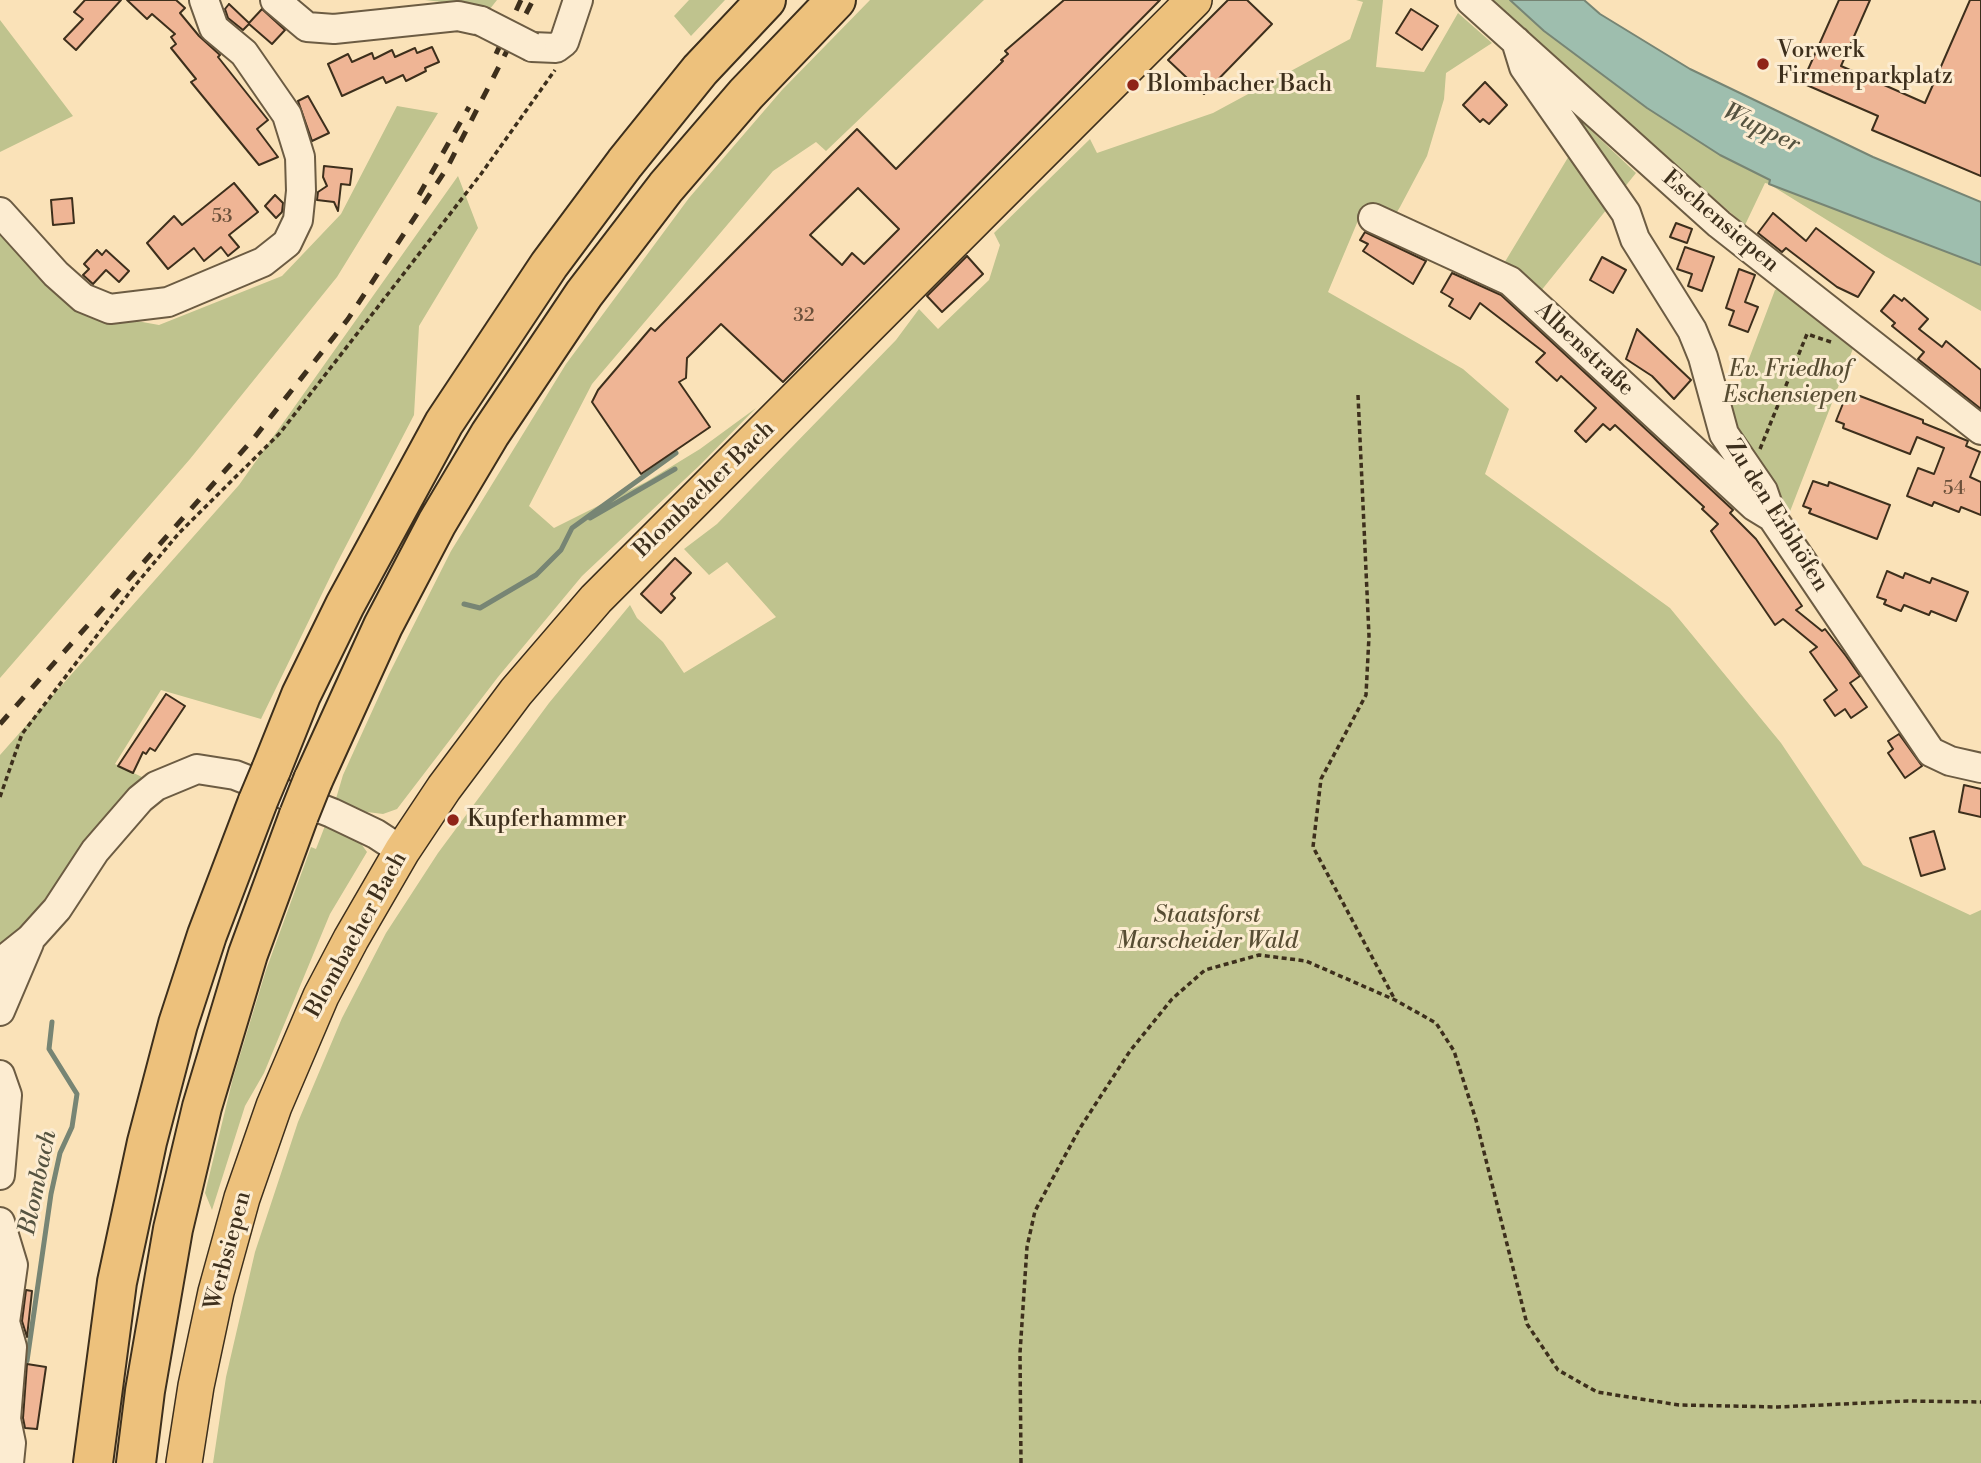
<!DOCTYPE html>
<html>
<head>
<meta charset="utf-8">
<style>
  body { margin:0 }
  canvas { display:block; background:#fae2b8 }
</style>
</head>
<body>
<canvas width="1981" height="1463"></canvas>
<script>
const context = document.querySelector('canvas').getContext('2d');
context.lineJoin = 'round';
function fill(path, color) { context.fillStyle = color; context.fill(path, 'evenodd'); }
const poly = rows => new Path2D(rows.map(r => 'M' + r).join(''));
function strokePath(path, color, width, dash) { context.strokeStyle = color; context.lineWidth = width; context.lineCap = dash ? 'butt' : 'round'; context.setLineDash(dash || []); context.stroke(path); }
function drawText(font, color, halo, rows, align = 'center') {
  context.font = font + ' "Libre Bodoni",serif'; context.lineWidth = 6; context.setLineDash([]); context.textBaseline = 'middle'; context.strokeStyle = halo; context.fillStyle = color; for (const [text, x, y, turn = 0] of rows) {
    context.save(); context.translate(x, y); context.rotate((+turn || 0) * Math.PI / 180); context.textAlign = isNaN(turn) ? turn : align; if (halo) context.strokeText(text, 0, 0); context.fillText(text, 0, 0); context.restore();
  }
}
const green = poly([
  [425,0,497,0,486,14,450,3],
  [689,0,725,0,691,36,674,16],
  [870,0,984,0,826,151,816,142,773,171,592,384,529,506,554,528,646,482,700,449,756,408,700,465,582,576,498,677,397,809,383,814,367,812,335,802,343,775,389,674,451,551,566,364,689,198,782,90],
  [1356,0,1383,0,1376,67,1424,72,1458,13,1492,43,1446,73,1444,99,1427,156,1400,207,1394,217,1365,204,1328,292,1463,369,1509,409,1485,474,1670,608,1781,743,1863,865,1970,915,1981,910,1981,1463,213,1463,226,1377,255,1252,298,1122,342,1018,386,933,438,853,549,703,630,605,637,618,663,642,684,673,776,617,727,562,709,575,684,549,717,524,896,340,919,309,938,329,989,280,1000,245,994,233,1090,139,1097,153,1213,113,1350,39,1363,2],
  [1484,0,1510,0,1544,31,1720,155,1770,180,1770,184,1981,265,1981,311,1885,256,1769,184,1765,183,1745,225],
  [0,20,73,116,0,152],
  [1539,81,1636,173,1536,297,1503,265,1581,136],
  [397,106,438,113,337,277,190,459,0,678,0,234,76,310,159,325,282,276,341,214],
  [458,176,478,228,419,326,414,415,336,565,261,719,161,690,115,764,144,778,131,788,36,910,0,949,0,755,239,485],
  [1780,287,1854,346,1789,514,1730,432,1728,414,1775,290],
  [328,818,354,834,367,852,330,914,264,1073,245,1106,212,1210,205,1193,233,1078,266,970,311,847,316,849]
]);
const water = poly([
  [1510,0,1584,0,1600,14,1690,69,1873,157,1981,202,1981,265,1769,184,1770,180,1720,155,1647,108,1544,31,1510,0]
]);
const stream = poly([
  [590,518,675,469],
  [464,604,480,608,536,575,561,550,572,528,676,453],
  [27,1361,51,1194,60,1153,72,1127,77,1094,49,1049,52,1022]
]);
const building = poly([
  [85,0,121,0,76,50,64,39,83,19,74,12,85,0],
  [127,0,176,0,185,8,180,13,199,36,220,55,218,57,268,120,257,129,278,157,259,165,191,82,196,79,171,48,176,44,171,37,175,34,152,14,147,19,127,0],
  [1064,0,1160,0,783,382,721,324,687,358,686,378,679,382,710,427,641,474,592,402,598,390,651,328,655,331,857,129,896,169,1003,61,1001,60,1008,54,1005,51,1064,0],
  [858,188,899,229,864,264,852,253,842,265,810,235,858,188],
  [1228,0,1247,0,1272,24,1204,94,1168,60,1228,0],
  [1839,0,1870,0,1841,66,1925,103,1970,0,1981,0,1981,176,1872,130,1878,116,1802,83,1839,0],
  [229,4,249,23,262,9,285,30,272,44,249,24,243,30,228,18,225,9,229,4],
  [1411,9,1438,26,1422,50,1396,33,1411,9],
  [432,47,439,62,425,68,426,71,406,81,403,75,386,83,383,77,342,96,328,64,348,54,352,62,372,53,374,59,392,50,395,57,415,48,417,53,432,47],
  [1485,82,1507,105,1489,124,1483,119,1480,122,1463,105,1485,82],
  [308,96,329,133,312,141,298,101,308,96],
  [324,166,352,169,350,185,341,184,338,211,334,202,317,200,318,192,327,186,323,177,324,166],
  [234,183,258,212,229,235,239,247,228,256,221,247,204,261,194,248,168,269,147,243,174,216,182,225,234,183],
  [275,195,283,203,282,212,276,218,265,206,275,195],
  [72,198,74,223,53,225,51,200,72,198],
  [1773,213,1806,241,1816,228,1874,272,1858,297,1837,287,1786,248,1782,252,1758,233,1773,213],
  [1676,223,1692,229,1687,243,1670,237,1676,223],
  [1365,232,1426,261,1413,284,1363,251,1368,244,1360,240,1365,232],
  [1685,247,1714,257,1702,291,1688,286,1692,274,1677,269,1685,247],
  [97,250,102,255,106,250,129,271,119,282,106,270,93,284,83,275,89,269,84,264,97,250],
  [967,256,983,274,942,312,927,296,967,256],
  [1602,257,1626,270,1613,293,1590,280,1602,257],
  [1739,269,1755,275,1745,302,1758,307,1748,332,1729,325,1734,311,1726,308,1739,269],
  [1452,273,1501,295,1733,510,1730,513,1756,539,1802,606,1796,610,1822,631,1825,629,1846,656,1860,676,1850,683,1867,707,1851,718,1845,709,1835,716,1824,700,1837,690,1810,652,1817,647,1783,619,1775,625,1711,531,1718,524,1702,509,1704,507,1615,425,1610,430,1603,424,1586,442,1575,431,1596,408,1561,376,1557,381,1536,362,1545,353,1480,303,1470,319,1449,306,1453,299,1441,292,1452,273],
  [1894,295,1902,301,1904,298,1928,319,1919,329,1942,347,1946,341,1981,370,1981,409,1918,359,1924,352,1892,326,1895,323,1881,311,1894,295],
  [1637,329,1691,380,1674,399,1652,376,1626,359,1637,329],
  [1846,396,1858,400,1860,396,1923,420,1923,423,1968,441,1966,446,1980,452,1970,477,1981,482,1981,515,1961,507,1959,512,1934,502,1932,506,1907,496,1918,468,1934,474,1944,448,1917,437,1910,454,1843,428,1844,424,1836,421,1846,396],
  [1813,481,1828,486,1829,482,1890,505,1877,539,1809,513,1811,509,1803,506,1813,481],
  [675,558,691,573,671,594,675,598,661,613,641,594,675,558],
  [1887,571,1903,578,1905,573,1930,583,1932,578,1968,592,1956,621,1931,611,1929,615,1904,605,1901,611,1884,604,1886,600,1877,597,1887,571],
  [166,694,185,706,155,751,150,748,146,754,143,752,133,773,118,766,166,694],
  [1899,734,1922,766,1905,778,1888,753,1893,749,1888,741,1899,734],
  [1964,785,1981,789,1981,817,1959,812,1964,785],
  [1934,831,1945,869,1921,876,1910,838,1934,831],
  [26,1290,32,1291,27,1337,22,1321,26,1290],
  [27,1364,46,1367,37,1429,25,1428,23,1418,27,1364]
]);
const path = poly([
  [1358,395,1369,636,1366,695,1321,779,1313,847,1394,998],
  [1760,449,1807,334,1831,342],
  [0,797,22,734,133,588,179,533,280,433,481,174,555,70],
  [1021,1463,1020,1353,1027,1247,1035,1211,1080,1128,1130,1051,1172,999,1205,970,1259,955,1306,961,1395,1000,1436,1023,1454,1051,1476,1120,1527,1324,1558,1370,1597,1392,1679,1405,1778,1407,1908,1401,1981,1402]
]);
const minor = poly([
  [275,0,307,27,334,29,458,16,481,21],
  [1470,0,1719,224,1981,430],
  [1516,41,1524,67,1626,213,1635,239,1692,330,1703,357,1724,434,1763,491,1772,517,1931,752,1950,761,1981,768],
  [532,47,556,48,564,42,578,0],
  [0,212,56,274,83,298,110,309,168,302,263,262,287,243,298,220,301,191,300,157,287,115,244,53,214,28,204,0],
  [1373,218,1510,281,1754,506,1772,517],
  [0,963,30,939,57,909,95,851,140,799,156,786,197,769,235,775,332,813,376,834,402,851],
  [0,1011,29,943],
  [0,1075,7,1095,0,1175],
  [0,1222,13,1265,5,1322,12,1347,6,1419,11,1443,9,1463]
]);
const major = poly([
  [184,1463,196,1386,216,1292,242,1198,274,1106,321,996,351,939,402,851,444,788,516,692,596,599,1194,0]
]);
const highway = poly([
  [271,770,301,695,345,605,444,423,549,265,625,163,700,70,766,0],
  [313,780,383,626,437,523,490,434,584,294,666,187,746,94,836,0],
  [93,1463,117,1282,147,1142,178,1024,207,935,258,801],
  [136,1463,145,1391,173,1229,202,1107,248,954,299,815]
]);
const rail = poly([
  [496,54,521,0],
  [419,195,469,107],
  [0,724,254,438,348,319,447,168,533,0]
]);
const minorBridge = poly([
  [481,21,532,47]
]);
const highwayBridge = poly([
  [258,801,271,770],
  [299,815,313,780]
]);
const markers = [
  [1763,64,7,"#8f2418"],
  [1133,85,7,"#8f2418"],
  [453,820,7,"#8f2418"]
];
const numberNames = [
  ["53",222,217],
  ["32",804,316],
  ["54",1954,489]
];
const poiNames = [
  ["Vorwerk",1777,51],
  ["Firmenparkplatz",1777,77],
  ["Blombacher Bach",1147,85],
  ["Kupferhammer",467,820]
];
const streetNames = [
  ["Eschensiepen",1720,222,40],
  ["Albenstraße",1584,350,43],
  ["Blombacher Bach",705,490,-44],
  ["Zu den Erbhöfen",1776,516,58],
  ["Blombacher Bach",357,935,-61],
  ["Werbsiepen",229,1251,-75]
];
const parkNames = [
  ["Ev. Friedhof",1790,370],
  ["Eschensiepen",1790,396],
  ["Staatsforst",1207,916],
  ["Marscheider Wald",1207,942]
];
const waterNames = [
  ["Wupper",1761,129,26],
  ["Blombach",39,1183,-78]
];
fill(green, '#bfc38e');
fill(water, '#9ebeae');
strokePath(water, '#778574', 2);
strokePath(stream, '#778574', 5);
fill(building, '#efb595');
strokePath(building, '#3d2f1c', 2);
strokePath(minor, '#6c5c43', 32);
strokePath(major, '#3d2f1c', 38);
strokePath(highway, '#3d2f1c', 42);
strokePath(path, '#3d2f1c', 3.5, [5, 3.5]);
strokePath(minor, '#fcecd1', 28);
strokePath(major, '#edc17c', 35);
strokePath(highway, '#edc17c', 38);
strokePath(rail, '#3d2f1c', 5, [12, 12]);
strokePath(minorBridge, '#6c5c43', 32, []);
strokePath(highwayBridge, '#3d2f1c', 42, []);
strokePath(minorBridge, '#fcecd1', 28);
strokePath(highwayBridge, '#edc17c', 38);
for (const [x, y, r, color] of markers) { const dot = new Path2D(); dot.arc(x, y, r, 0, 2 * Math.PI); context.fillStyle = color; context.fill(dot); strokePath(dot, '#fcecd1', 2.5); }
drawText('19px', '#6a503a', null, numberNames);
drawText('23px', '#3d2f1c', '#fcecd1', poiNames, 'left');
drawText('23px', '#3d2f1c', '#fcecd1', streetNames);
drawText('italic 23px', '#574d33', '#fcecd1', parkNames);
drawText('italic 24px', '#555340', '#fcecd1', waterNames);
</script>
</body>
</html>
